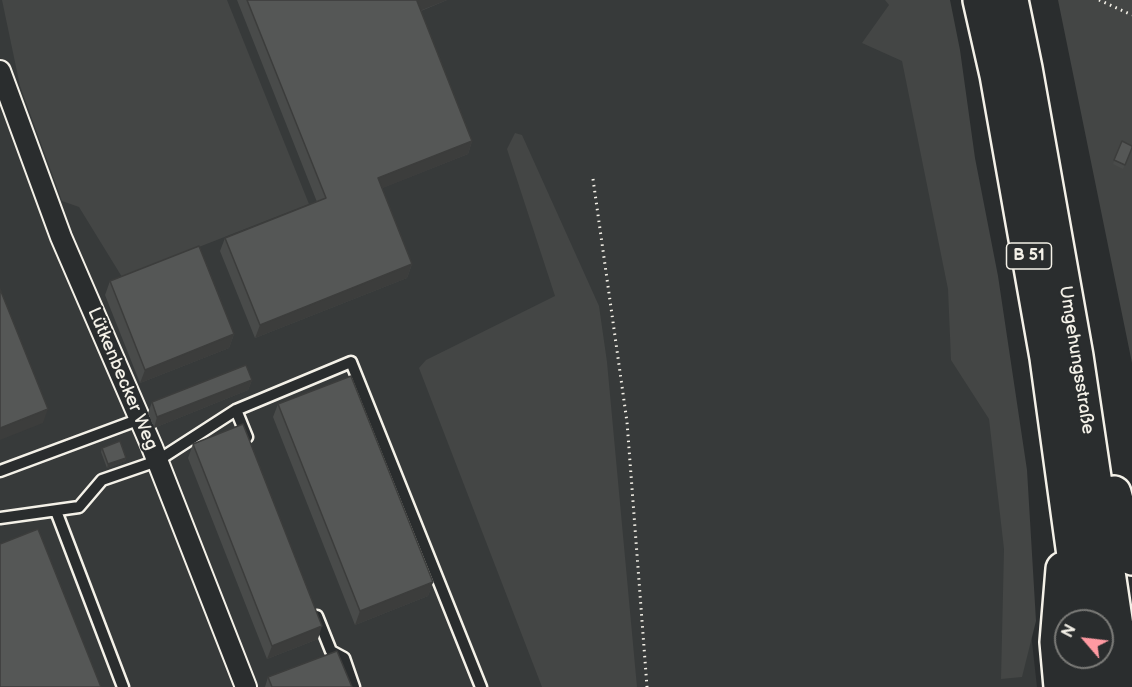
<!DOCTYPE html>
<html>
<head>
<meta charset="utf-8">
<style>
  body { margin:0 }
  #map { position:relative; width:1132px; height:687px; overflow:hidden; background:#2a2d2e; font-family:"Balsamiq Sans",sans-serif }
  canvas { display:block }
  .north { position:absolute; left:1054px; top:609px; width:60px; height:60px; box-sizing:border-box; background:#2a2d2e; border:2px solid #7b7b78; border-radius:50%; rotate:298deg; font-size:16px; font-weight:700; line-height:24px; text-align:center; color:#f4f1e8 }
  .north::after { content:''; display:block; margin:auto; width:21px; height:27px; background:#ff9aa2; clip-path:polygon(50% 0,100% 100%,50% 72%,0 100%) }
</style>
</head>
<body>
<div id="map">
<canvas width="1132" height="687"></canvas>
<div class="north">N</div>
</div>
<script>
const context = document.querySelector('canvas').getContext('2d');
context.lineJoin = 'round';
function fill(path, color) { context.fillStyle = color; context.fill(path, 'evenodd'); }
const poly = rows => new Path2D(rows.map(r => 'M' + r).join(''));
function strokePath(path, color, width, dash) { context.strokeStyle = color; context.lineWidth = width; context.lineCap = dash ? 'butt' : 'round'; context.setLineDash(dash || []); context.stroke(path); }
function drawText(font, color, halo, rows, align = 'center') {
  context.font = font + ' "Balsamiq Sans",sans-serif'; context.lineWidth = 4.5; context.setLineDash([]); context.textBaseline = 'middle'; context.strokeStyle = halo; context.fillStyle = color; for (const [text, x, y, turn = 0] of rows) {
    context.save(); context.translate(x, y); context.rotate((+turn || 0) * Math.PI / 180); context.textAlign = isNaN(turn) ? turn : align; if (halo) context.strokeText(text, 0, 0); context.fillText(text, 0, 0); context.restore();
  }
}
const built = poly([
  [0,0,906,0,1018,515,1037,687,0,687]
]);
const green = poly([
  [2,0,227,0,309,204,122,277,79,207,62,201,20,86],
  [885,0,950,0,960,50,975,158,998,276,1027,470,1036,621,1022,677,1001,679,1004,549,989,419,951,360,948,289,902,61,862,43,889,5],
  [1058,0,1132,0,1132,363],
  [515,133,522,135,599,306,607,362,637,687,542,687,419,368,426,360,555,296,507,149]
]);
const path = poly([
  [1099,0,1132,15],
  [593,179,627,422,647,687]
]);
const lane = poly([
  [236,410,247,437],
  [0,471,140,419],
  [56,511,123,687],
  [0,518,79,507,102,480,157,461,236,410,351,362,481,687],
  [317,616,331,651,344,658,354,687]
]);
const street = poly([
  [0,71,61,237,152,447,246,687]
]);
const highway = poly([
  [980,0,997,75,1047,358,1083,621],
  [1011,0,1025,68,1076,356,1125,687],
  [1114,493,1132,558],
  [1089,657,1093,687],
  [1061,687,1057,642,1063,569]
]);
const wall = poly([
  [237,0,447,0,421,11,472,141,468,154,382,188,412,264,407,278,255,338,220,251,225,238,317,202],
  [1122,141,1132,150,1123,169,1113,164],
  [110,281,234,334,229,348,140,383,105,295],
  [252,380,248,390,154,428,148,413,152,402],
  [278,404,433,582,428,596,355,625,273,417],
  [193,444,318,639,267,659,188,458],
  [102,448,126,458,125,461,107,468,101,452],
  [268,677,352,687,265,687]
]);
const shadedWall = poly([
  [418,0,447,0,412,14,417,1],
  [472,141,468,154,373,192,378,178],
  [412,264,407,278,255,338,260,325],
  [234,334,229,348,140,383,145,370],
  [252,380,248,390,154,428,157,417],
  [48,409,43,423,0,440,0,428],
  [126,458,125,461,107,468,108,464],
  [433,582,428,596,355,625,360,611],
  [322,626,318,639,267,659,272,646]
]);
const building = poly([
  [247,0,418,0,417,1,472,141,378,178,412,264,260,325,225,238,326,198,247,0],
  [1122,141,1132,146,1132,148,1125,165,1114,160,1122,141],
  [199,246,234,334,145,370,110,281,199,246],
  [0,289,48,409,0,428,0,289],
  [246,365,252,380,157,417,152,402,246,365],
  [351,376,433,582,360,611,278,404,351,376],
  [243,424,322,626,272,646,193,444,243,424],
  [120,441,126,458,108,464,102,448,120,441],
  [38,529,101,687,0,687,0,544,38,529],
  [337,651,352,687,272,687,268,677,337,651]
]);
const shields = [
  [1029,256,45]
];
const shieldNames = [
  ["B 51",1029,256]
];
const streetNames = [
  ["Umgehungsstraße",1076,360,81],
  ["Lütkenbecker Weg",122,379,67]
];
fill(built, '#373a3a');
fill(green, '#444645');
strokePath(lane, '#f4f1e8', 15);
strokePath(street, '#f4f1e8', 24);
strokePath(highway, '#f4f1e8', 38);
strokePath(path, '#f4f1e8', 3, [1.5, 4.5]);
strokePath(lane, '#2a2d2e', 10);
strokePath(street, '#2a2d2e', 20);
strokePath(highway, '#2a2d2e', 33);
fill(wall, '#494b4a');
fill(shadedWall, '#3c3d3c');
fill(building, '#555756');
strokePath(building, '#3c3d3c', 1.5);
for (const [x, y, w] of shields) { const box = new Path2D(); box.roundRect(x - w / 2, y - 13, w, 26, 4.5); context.fillStyle = '#2a2d2e'; context.fill(box); strokePath(box, '#f4f1e8', 1.5); }
drawText('bold 16px', '#f4f1e8', null, shieldNames);
drawText('18px', '#f4f1e8', '#2a2d2e', streetNames);
</script>
</body>
</html>
